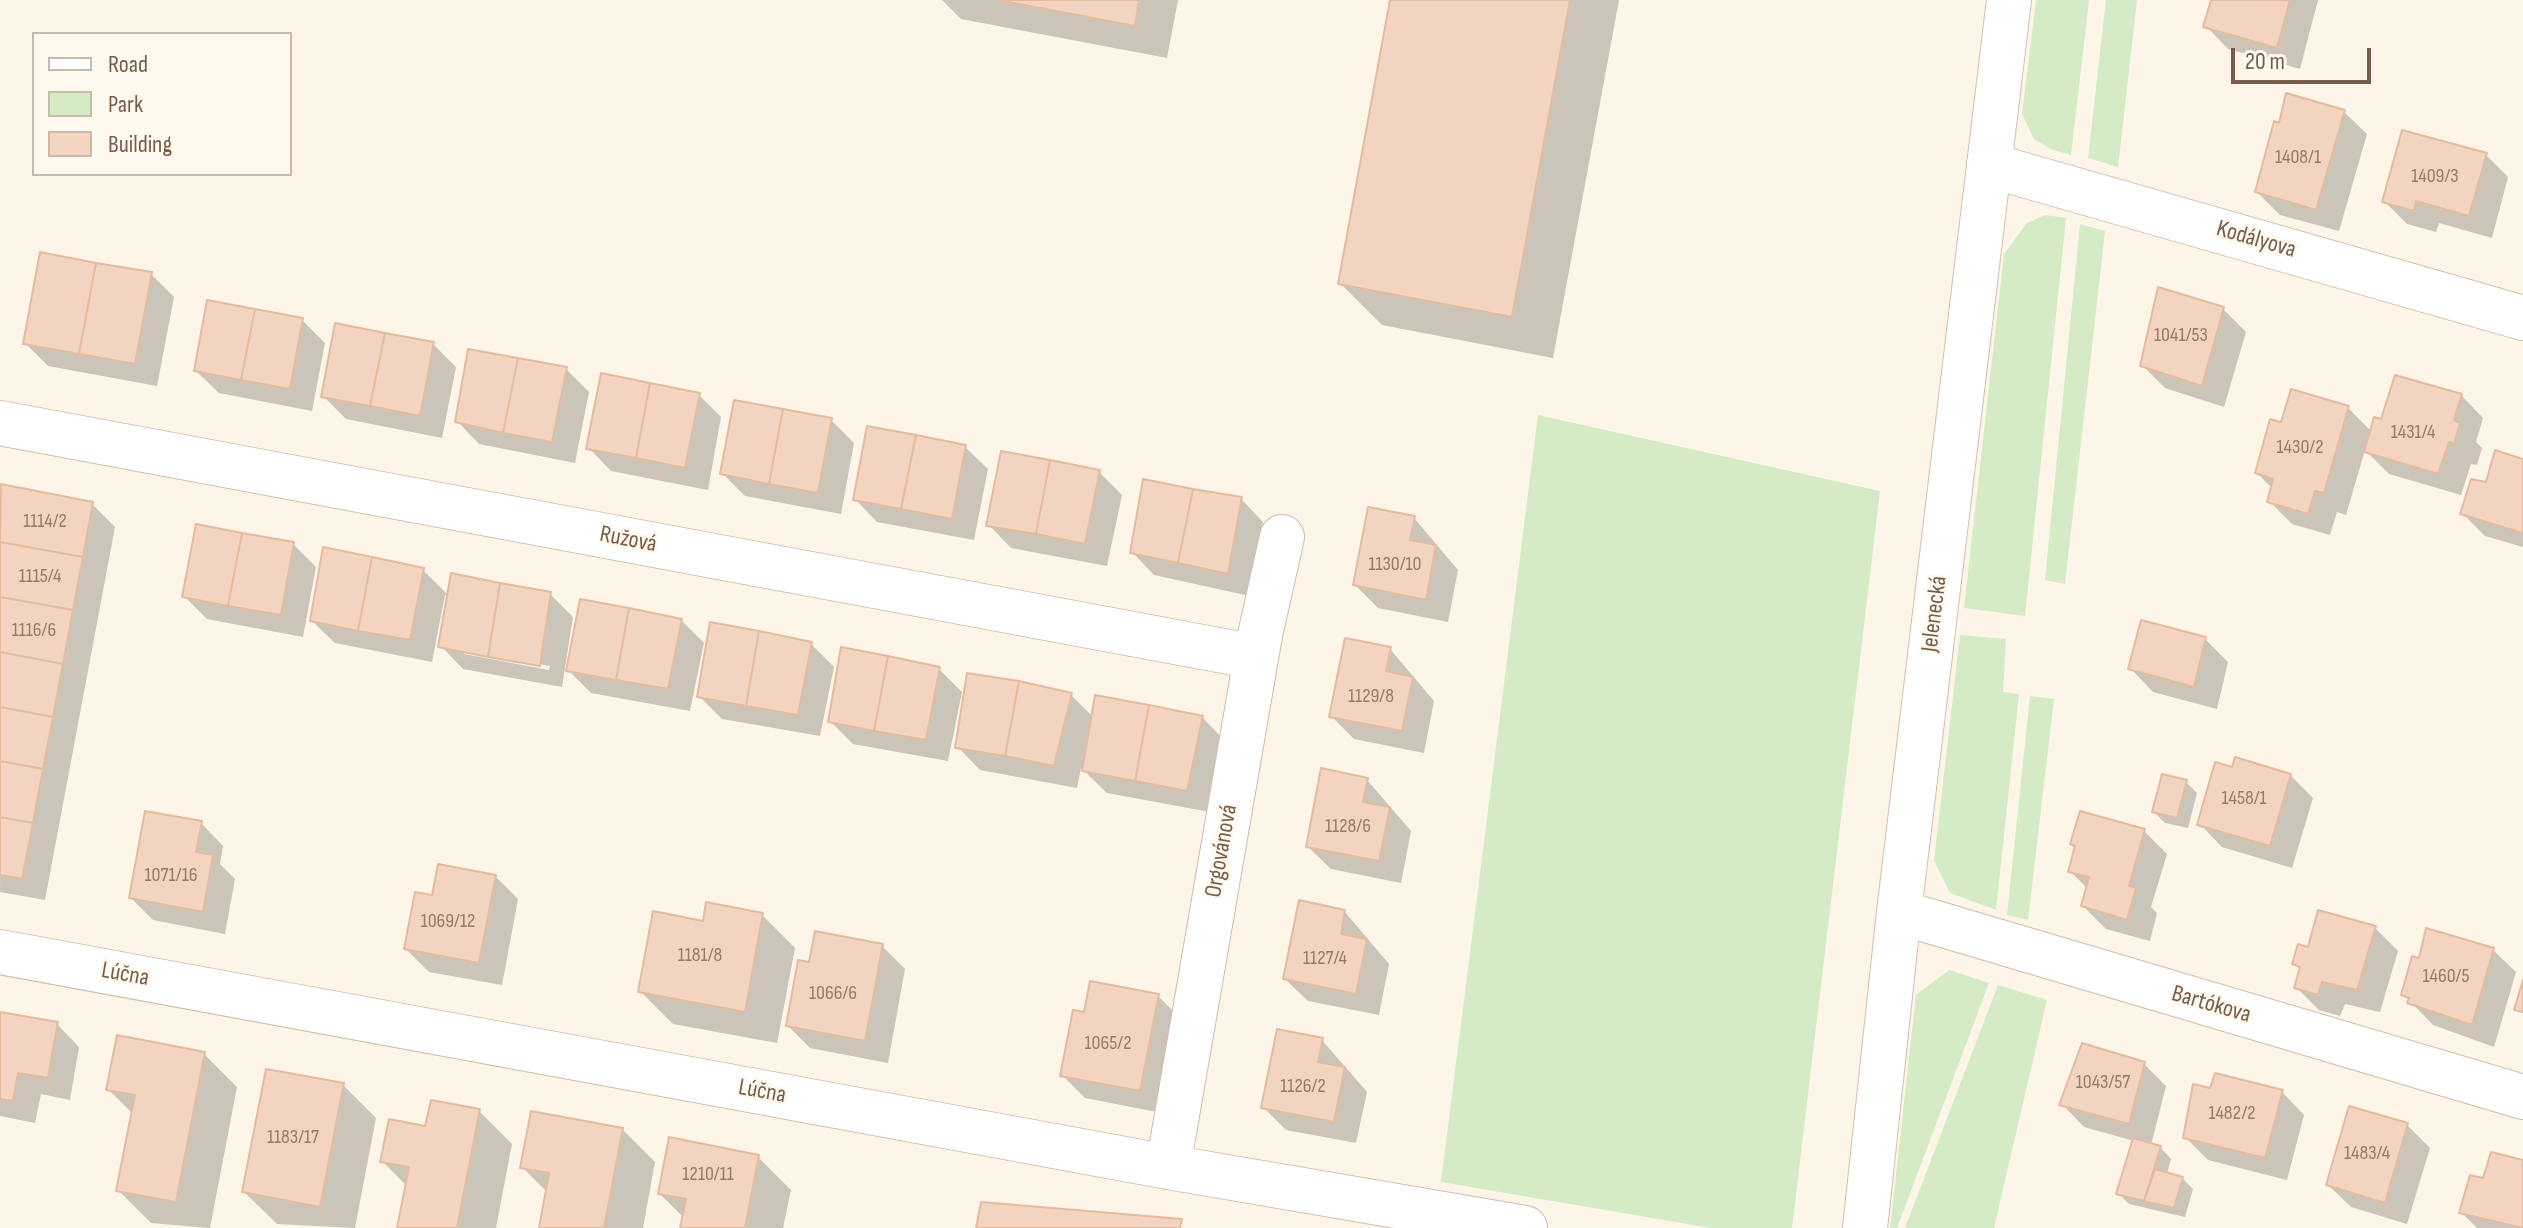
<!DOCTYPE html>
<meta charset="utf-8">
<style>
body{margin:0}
#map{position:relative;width:2523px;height:1228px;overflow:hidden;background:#fdf5e8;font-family:"Sofia Sans Condensed",sans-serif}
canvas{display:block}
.legend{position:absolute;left:32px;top:32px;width:260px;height:144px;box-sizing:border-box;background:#fff9ef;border:2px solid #c9baad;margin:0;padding:10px 14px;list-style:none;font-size:24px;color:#775c4b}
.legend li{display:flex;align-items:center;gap:16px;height:40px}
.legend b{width:40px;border:2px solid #c9baad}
.scale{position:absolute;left:2231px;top:48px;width:140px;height:36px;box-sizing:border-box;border:4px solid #775c4b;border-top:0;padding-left:10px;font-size:24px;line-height:28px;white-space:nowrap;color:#775c4b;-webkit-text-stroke:6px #fff9ef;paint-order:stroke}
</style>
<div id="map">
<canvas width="2523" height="1228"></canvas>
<ul class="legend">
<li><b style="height:10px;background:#fff"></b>Road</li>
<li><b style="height:22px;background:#d4ebc6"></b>Park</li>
<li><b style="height:22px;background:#f2d4c0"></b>Building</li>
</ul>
<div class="scale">20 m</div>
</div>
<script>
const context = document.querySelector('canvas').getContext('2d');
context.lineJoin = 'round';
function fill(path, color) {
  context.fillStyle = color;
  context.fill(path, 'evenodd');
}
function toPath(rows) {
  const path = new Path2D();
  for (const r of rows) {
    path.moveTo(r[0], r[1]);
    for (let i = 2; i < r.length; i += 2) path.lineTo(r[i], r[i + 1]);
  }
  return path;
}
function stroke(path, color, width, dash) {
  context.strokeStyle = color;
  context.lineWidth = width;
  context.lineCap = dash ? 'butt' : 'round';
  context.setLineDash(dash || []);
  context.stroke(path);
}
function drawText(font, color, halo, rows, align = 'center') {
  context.font = font + ' "Sofia Sans Condensed",sans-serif';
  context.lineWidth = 6;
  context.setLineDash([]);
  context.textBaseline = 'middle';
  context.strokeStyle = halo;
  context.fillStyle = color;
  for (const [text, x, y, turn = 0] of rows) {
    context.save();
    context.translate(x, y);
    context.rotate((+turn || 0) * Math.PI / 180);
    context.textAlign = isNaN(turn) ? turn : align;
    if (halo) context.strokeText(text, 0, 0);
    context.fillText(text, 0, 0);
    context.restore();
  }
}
const green = toPath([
 [2036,0,2089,0,2071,155,2051,149,2034,139,2022,114],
 [2106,0,2137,0,2118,167,2088,158],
 [2045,215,2066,218,2025,616,1964,608,2004,254,2027,223],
 [2080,224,2105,231,2065,584,2045,580],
 [1538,415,1880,491,1792,1228,1711,1228,1441,1182],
 [1960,635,2006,639,2003,692,2019,694,1996,910,1950,893,1934,861],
 [2030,696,2054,699,2028,920,2007,915],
 [1949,970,1989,983,1897,1228,1890,1228,1916,995],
 [1998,985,2047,1000,1994,1228,1905,1228]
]);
const shadow = toPath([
 [942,0,1178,0,1167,58,961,19],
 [1392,0,1619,0,1553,358,1382,325,1340,283],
 [2213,0,2318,0,2300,69,2228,49,2206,26],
 [2344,112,2367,134,2339,231,2280,215,2257,192],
 [2486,155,2508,177,2492,238,2439,223,2436,232,2407,224,2384,201],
 [151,274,174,297,157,386,48,366,25,343],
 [2223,309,2246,332,2224,407,2165,388,2142,365],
 [302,320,325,343,312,411,219,393,196,371],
 [433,344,456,367,442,438,346,419,323,396],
 [566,369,589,392,575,463,479,444,457,421],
 [699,395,721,417,708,490,611,471,589,448],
 [2461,395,2483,418,2476,442,2482,448,2477,465,2471,464,2461,495,2389,474,2365,450,2346,515,2337,512,2330,535,2292,524,2269,501,2272,488,2257,473,2283,425,2348,408,2372,432],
 [831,420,854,443,841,514,745,496,722,473],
 [965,447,988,469,974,540,877,522,855,499],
 [2523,461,2523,547,2485,536,2462,513,2487,484],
 [1099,472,1122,495,1107,566,1011,548,989,525],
 [3,486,92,504,115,527,45,900,0,892],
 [1241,499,1263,522,1250,596,1154,575,1132,552],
 [1414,518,1458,570,1448,622,1378,608,1355,585],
 [293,544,316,567,303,637,207,619,184,596],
 [423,570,449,596,550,594,573,617,562,687,463,669,441,646,449,596,445,595,432,662,335,643,312,621],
 [464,650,550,666,549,670,464,654],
 [681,620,704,643,690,711,591,693,568,670],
 [2205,639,2228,662,2217,709,2153,692,2131,669],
 [811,644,834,667,820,736,722,719,699,696],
 [1390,649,1434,701,1424,753,1354,739,1331,716],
 [939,669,962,692,948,761,853,744,830,721],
 [1071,695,1093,717,1202,717,1224,740,1210,812,1107,793,1081,768,1077,788,980,770,958,747],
 [2233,769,2290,775,2313,798,2292,868,2222,847,2200,824],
 [1367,780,1411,831,1401,883,1331,869,1308,847],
 [2186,782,2197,793,2188,828,2165,823,2154,812],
 [201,823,223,846,220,864,235,879,225,934,153,920,131,898],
 [2144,831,2167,854,2151,907,2157,913,2150,941,2106,929,2083,906,2088,889,2070,871,2077,848,2072,843],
 [495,876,518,899,502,985,429,972,406,949,434,898],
 [1344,911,1389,964,1379,1015,1308,1001,1285,979],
 [762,915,795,948,777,1043,673,1024,640,991,704,923],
 [2375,928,2398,951,2380,1012,2345,1004,2340,1016,2319,1010,2296,987,2301,970,2294,964,2309,949],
 [882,946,905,969,888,1063,810,1048,788,1026],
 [2493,950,2516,972,2494,1047,2433,1025,2403,994,2420,961],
 [1158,996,1181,1019,1162,1113,1085,1098,1062,1075,1086,1014],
 [0,1013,57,1024,79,1047,70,1100,41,1094,35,1123,0,1116],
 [1322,1040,1367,1092,1356,1143,1286,1130,1263,1107],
 [204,1054,237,1087,210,1228,151,1223,118,1190,133,1114,108,1089],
 [2144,1064,2166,1086,2151,1145,2160,1147,2171,1159,2167,1174,2182,1178,2193,1189,2185,1217,2129,1204,2118,1193,2134,1141,2084,1127,2062,1104],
 [343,1085,376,1118,355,1228,277,1224,244,1192],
 [2282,1092,2304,1115,2287,1180,2208,1160,2185,1137],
 [479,1111,512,1144,496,1228,399,1228,407,1186,382,1161,427,1128],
 [2407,1125,2430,1148,2407,1224,2351,1207,2328,1185],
 [622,1129,655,1162,643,1228,541,1228,547,1192,522,1167],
 [758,1157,791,1190,783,1228,682,1228,684,1218,660,1194],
 [2523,1162,2523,1228,2477,1228,2461,1212,2484,1181]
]);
const building = toPath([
 [998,0,1139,0,1135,26,998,0],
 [1390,0,1570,0,1512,317,1338,284,1390,0],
 [2211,0,2290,0,2277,48,2203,27,2211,0],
 [2286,93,2345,110,2316,210,2255,192,2274,121,2279,123,2286,93],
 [2402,130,2487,153,2469,216,2416,201,2414,211,2382,202,2402,130],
 [40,252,96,263,79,354,23,344,40,252],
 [96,263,152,272,135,364,79,354,96,263],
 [2158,287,2224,307,2202,386,2140,366,2158,287],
 [207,300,255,309,241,380,194,371,207,300],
 [255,309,303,318,290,389,241,380,255,309],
 [335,323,385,333,370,406,321,397,335,323],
 [385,333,434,342,420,416,370,406,385,333],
 [468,349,518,358,503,433,455,422,468,349],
 [518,358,567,367,552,442,503,433,518,358],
 [601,373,650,383,636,458,586,449,601,373],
 [2395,375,2462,394,2454,420,2460,423,2454,444,2449,442,2438,474,2364,452,2374,417,2381,419,2395,375],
 [650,383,700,393,685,468,636,458,650,383],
 [2291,389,2349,406,2324,493,2315,491,2308,514,2267,502,2273,479,2255,473,2270,419,2281,422,2291,389],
 [734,400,783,409,769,484,720,474,734,400],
 [783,409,832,418,818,493,769,484,783,409],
 [867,426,916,435,901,509,853,500,867,426],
 [916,435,966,445,952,519,901,509,916,435],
 [2495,450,2523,459,2523,533,2460,514,2471,479,2486,482,2495,450],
 [1001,451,1050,460,1036,534,986,526,1001,451],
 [1050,460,1100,470,1085,544,1036,534,1050,460],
 [1143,479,1193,489,1178,563,1130,553,1143,479],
 [1,484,93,502,83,557,0,542,1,484],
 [1193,489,1242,497,1228,574,1178,563,1193,489],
 [1368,507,1415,516,1410,540,1436,545,1426,600,1353,585,1368,507],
 [196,524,242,533,228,606,182,597,196,524],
 [242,533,294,542,281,615,228,606,242,533],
 [0,542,83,557,73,610,0,597,0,542],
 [323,547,372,557,358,631,310,621,323,547],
 [372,557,424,568,410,640,358,631,372,557],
 [451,573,500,583,488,657,438,647,451,573],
 [500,583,551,592,540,666,488,657,500,583],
 [0,597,73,610,63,664,0,652,0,597],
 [580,599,629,608,616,680,566,671,580,599],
 [629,608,682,619,668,689,616,680,629,608],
 [2141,620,2206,637,2194,687,2128,669,2141,620],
 [710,622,759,631,746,706,697,697,710,622],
 [759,631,812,642,798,715,746,706,759,631],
 [1345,638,1391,647,1386,671,1413,677,1402,731,1329,717,1345,638],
 [841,647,888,656,874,731,828,722,841,647],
 [0,652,63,664,53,717,0,707,0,652],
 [888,656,940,667,926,740,874,731,888,656],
 [967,673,1019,681,1005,756,955,748,967,673],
 [1019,681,1072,693,1054,766,1005,756,1019,681],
 [1095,695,1149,705,1135,781,1082,771,1095,695],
 [1149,705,1203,716,1187,791,1135,781,1149,705],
 [0,707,53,717,43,769,0,761,0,707],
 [2235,757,2291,774,2270,846,2197,825,2215,762,2232,767,2235,757],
 [0,761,43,769,33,823,0,817,0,761],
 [1321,768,1368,778,1363,802,1390,807,1379,861,1306,847,1321,768],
 [2162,774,2187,780,2177,818,2152,812,2162,774],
 [145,811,202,821,196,852,213,855,203,912,129,898,145,811],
 [2080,811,2145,829,2129,886,2136,888,2127,920,2081,906,2089,877,2068,872,2075,846,2070,844,2080,811],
 [0,817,33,823,22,879,0,875,0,817],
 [438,864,496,875,479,963,404,949,415,892,432,895,438,864],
 [1299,900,1345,910,1341,934,1367,939,1356,994,1283,979,1299,900],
 [706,902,763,913,745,1012,638,992,653,911,703,921,706,902],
 [2318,910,2376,926,2357,990,2322,982,2318,995,2294,988,2300,967,2292,964,2298,944,2308,947,2318,910],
 [2426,928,2494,948,2472,1025,2407,1003,2409,998,2401,995,2412,956,2419,958,2426,928],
 [815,931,883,944,865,1041,786,1026,798,960,809,962,815,931],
 [2523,980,2523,1012,2514,1010,2523,980],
 [1090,981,1159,994,1140,1091,1060,1076,1073,1010,1084,1012,1090,981],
 [0,1012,58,1022,48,1078,18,1073,13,1101,0,1099,0,1012],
 [1277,1029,1323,1038,1318,1062,1345,1067,1334,1122,1261,1108,1277,1029],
 [117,1035,205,1052,176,1202,116,1191,135,1095,106,1090,117,1035],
 [2082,1043,2145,1062,2129,1124,2059,1105,2082,1043],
 [266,1069,344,1083,320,1207,242,1192,266,1069],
 [2215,1073,2283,1090,2265,1158,2183,1138,2193,1084,2210,1088,2215,1073],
 [431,1100,480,1109,457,1228,397,1228,409,1167,380,1162,389,1119,425,1126,431,1100],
 [2349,1106,2408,1123,2385,1203,2326,1185,2349,1106],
 [531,1111,623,1128,604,1228,539,1228,549,1173,520,1168,531,1111],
 [669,1137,759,1155,745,1228,680,1228,686,1199,658,1194,669,1137],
 [2133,1138,2161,1146,2144,1201,2116,1194,2133,1138],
 [2491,1152,2523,1160,2523,1228,2459,1213,2470,1175,2483,1178,2491,1152],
 [2155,1169,2183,1177,2174,1208,2144,1201,2155,1169],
 [981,1202,1182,1219,1180,1228,976,1228,981,1202]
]);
const street = toPath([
 [1989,165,2523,318],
 [0,423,1256,657],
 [1899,912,2523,1097],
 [0,952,1168,1167,1525,1228],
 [1168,1167,1260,635,1282,537]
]);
const secondary = toPath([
 [1865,1228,1899,912,2009,0]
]);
const numberNames = [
 ["1408/1",2298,158],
 ["1409/3",2435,177],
 ["1041/53",2181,336],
 ["1431/4",2413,433],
 ["1430/2",2300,448],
 ["1114/2",45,522],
 ["1130/10",1395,565],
 ["1115/4",40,577],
 ["1116/6",34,631],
 ["1129/8",1371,697],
 ["1458/1",2244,799],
 ["1128/6",1348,827],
 ["1071/16",171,876],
 ["1069/12",448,922],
 ["1181/8",700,956],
 ["1127/4",1325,959],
 ["1460/5",2446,977],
 ["1066/6",833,994],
 ["1065/2",1108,1044],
 ["1043/57",2103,1083],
 ["1126/2",1303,1087],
 ["1482/2",2232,1114],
 ["1183/17",293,1138],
 ["1483/4",2367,1154],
 ["1210/11",708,1175]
];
const streetNames = [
 ["Kodályova",2256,240,16],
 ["Ružová",628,540,11],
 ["Jelenecká",1935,614,-83],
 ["Orgovánová",1222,851,-80],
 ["Lúčna",125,975,10],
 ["Bartókova",2211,1005,16],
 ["Lúčna",762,1092,10]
];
fill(green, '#d4ebc6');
fill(shadow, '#0003');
fill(building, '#f2d4c0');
stroke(building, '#e5bba0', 2);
stroke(street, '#cfbdad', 46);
stroke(secondary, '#d4bfad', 46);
stroke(street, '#fff', 44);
stroke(secondary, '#fff', 44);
drawText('20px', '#967a68', null, numberNames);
drawText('24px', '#775c4b', '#fff9ef', streetNames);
</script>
